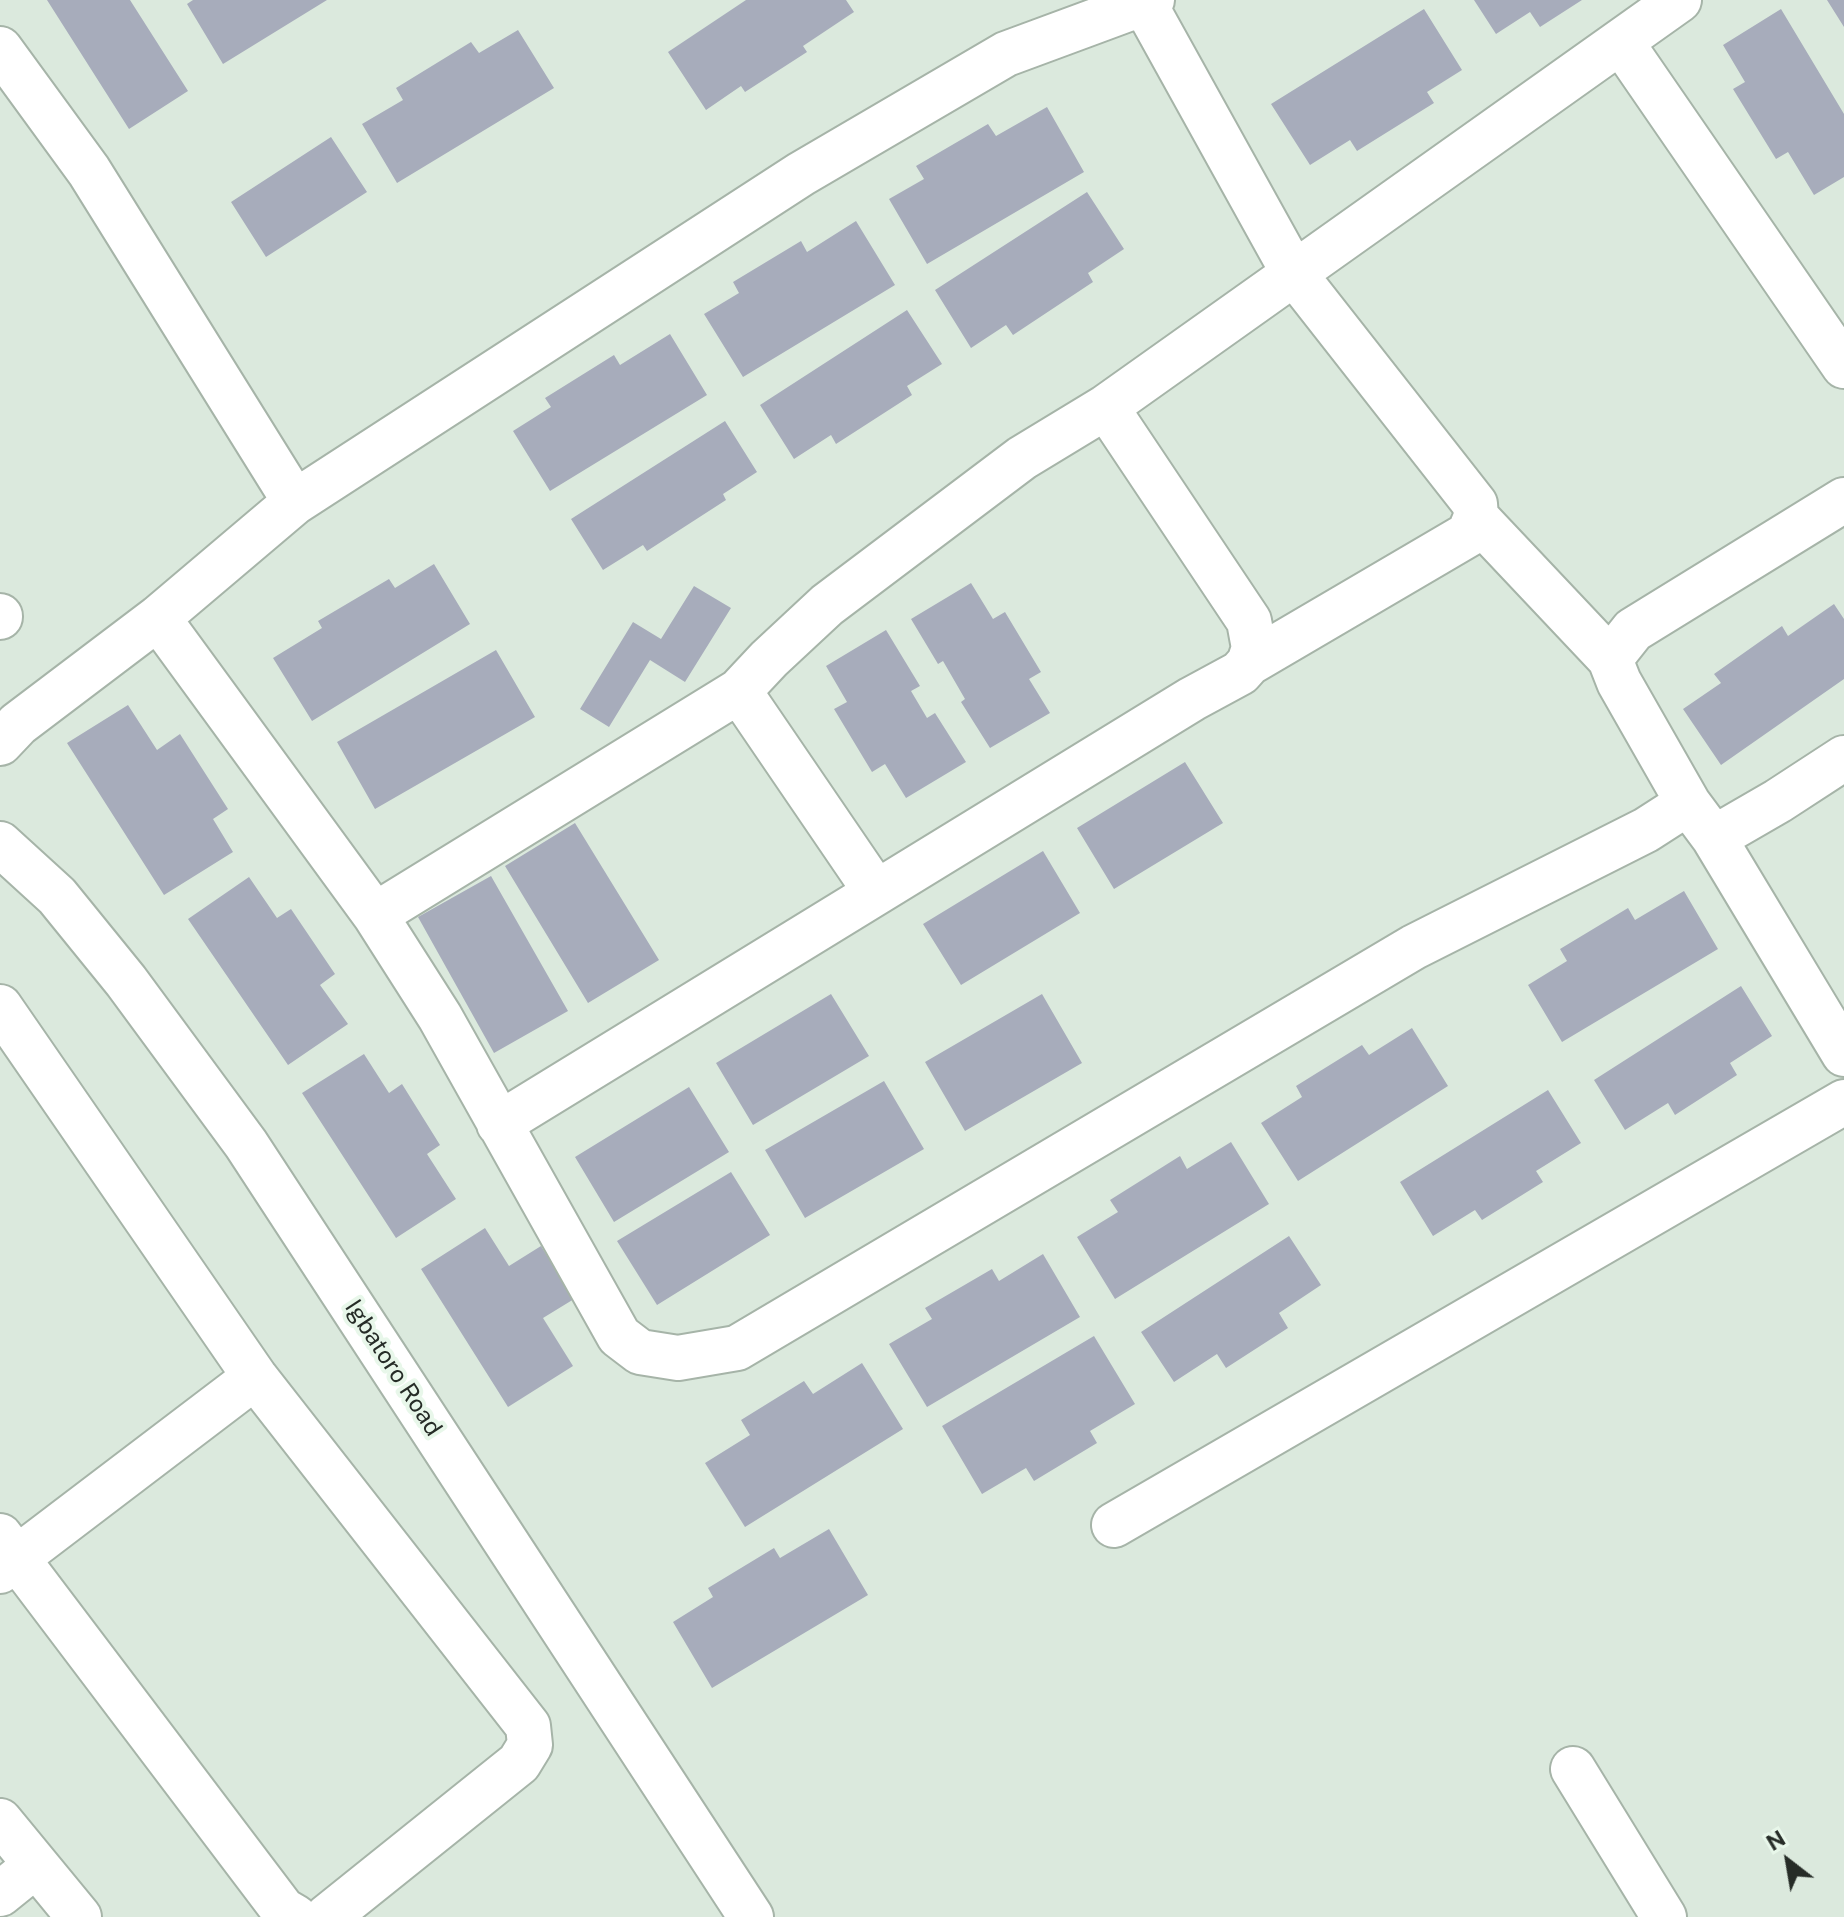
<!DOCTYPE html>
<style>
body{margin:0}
#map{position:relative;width:1844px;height:1917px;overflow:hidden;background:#dbe9dd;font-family:"Public Sans",sans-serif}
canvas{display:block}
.north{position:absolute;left:1748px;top:1821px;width:80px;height:80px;-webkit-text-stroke:6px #e8f7ea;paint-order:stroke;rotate:329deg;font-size:22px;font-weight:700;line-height:32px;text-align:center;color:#262c27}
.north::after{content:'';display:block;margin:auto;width:28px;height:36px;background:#262c27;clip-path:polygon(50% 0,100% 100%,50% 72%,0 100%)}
</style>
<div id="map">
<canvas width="1844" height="1917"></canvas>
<div class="north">N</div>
</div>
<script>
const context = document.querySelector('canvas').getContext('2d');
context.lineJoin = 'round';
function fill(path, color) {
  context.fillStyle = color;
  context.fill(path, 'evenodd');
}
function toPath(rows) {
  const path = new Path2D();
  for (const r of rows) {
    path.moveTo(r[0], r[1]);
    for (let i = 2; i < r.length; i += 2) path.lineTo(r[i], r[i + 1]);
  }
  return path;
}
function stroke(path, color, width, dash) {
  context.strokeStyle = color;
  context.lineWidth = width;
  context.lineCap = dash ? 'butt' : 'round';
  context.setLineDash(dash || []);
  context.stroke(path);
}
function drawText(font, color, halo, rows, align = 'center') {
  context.font = font + ' "Public Sans",sans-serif';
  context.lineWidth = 8;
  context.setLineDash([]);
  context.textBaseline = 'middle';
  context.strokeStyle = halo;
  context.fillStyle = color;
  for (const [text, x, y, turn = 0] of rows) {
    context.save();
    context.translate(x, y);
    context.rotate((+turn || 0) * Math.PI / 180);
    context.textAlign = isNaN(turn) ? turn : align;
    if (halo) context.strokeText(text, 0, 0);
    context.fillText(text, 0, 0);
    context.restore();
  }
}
const building = toPath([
 [47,0,130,0,188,91,129,129],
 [193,0,327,0,223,64,187,4],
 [746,0,846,0,854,12,803,46,807,52,745,92,741,86,706,110,668,52],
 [1474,0,1582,0,1540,27,1530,12,1496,34],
 [1827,0,1844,0,1844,27],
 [1424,9,1462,70,1427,92,1434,103,1357,151,1350,140,1310,165,1271,104],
 [1781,9,1844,114,1844,177,1814,195,1788,152,1776,159,1733,89,1745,82,1723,45],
 [518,30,554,88,397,183,362,124,403,100,396,88,471,42,479,53],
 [1047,107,1084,172,927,264,889,199,924,179,916,166,988,124,996,136],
 [331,137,367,192,266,257,231,202],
 [1087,192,1124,249,1088,273,1093,282,1013,335,1006,325,971,348,935,290],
 [856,221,895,285,743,377,704,314,739,293,733,282,801,241,807,252],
 [907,310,942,364,907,386,912,395,836,444,831,435,794,459,760,405],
 [670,334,707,395,550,491,513,431,551,407,545,398,614,355,620,365],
 [725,421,757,472,723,494,726,500,647,551,643,545,603,570,571,519],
 [434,564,470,624,312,721,273,658,322,628,318,621,389,579,395,588],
 [971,583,993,619,1005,612,1041,672,1029,679,1050,713,990,748,961,702,965,699,943,661,938,664,911,619],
 [694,586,731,608,685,682,650,660,609,727,580,709,633,622,661,639],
 [1834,604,1844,619,1844,679,1721,765,1683,709,1721,683,1714,674,1782,626,1788,636],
 [886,630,920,686,911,691,927,718,935,713,966,762,906,798,885,764,872,772,834,709,847,702,826,666],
 [496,650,535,717,375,809,337,742],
 [128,705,157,750,180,734,228,809,213,819,233,852,164,895,67,743],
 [1185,762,1223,823,1114,889,1077,828],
 [575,823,659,960,588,1003,505,866],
 [1043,851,1080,913,961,985,923,924],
 [491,876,568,1011,494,1053,418,917],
 [249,877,277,918,291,909,335,974,320,985,348,1024,288,1065,188,919],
 [1684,891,1718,949,1562,1042,1528,985,1567,961,1560,949,1628,908,1635,920],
 [1741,986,1772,1036,1730,1063,1737,1075,1675,1115,1668,1103,1625,1130,1594,1080],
 [831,994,869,1056,753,1125,716,1063],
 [1042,994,1082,1063,965,1131,925,1062],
 [1412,1028,1448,1086,1298,1181,1261,1123,1302,1097,1296,1086,1362,1045,1369,1055],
 [364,1054,389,1093,402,1084,440,1145,427,1154,456,1199,396,1238,302,1093],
 [884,1081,924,1149,805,1218,765,1150],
 [689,1087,729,1152,614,1222,575,1157],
 [1548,1090,1581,1143,1536,1171,1543,1182,1482,1220,1475,1210,1433,1236,1400,1182],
 [1231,1142,1269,1204,1115,1299,1077,1237,1118,1212,1110,1200,1180,1156,1187,1169],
 [731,1172,770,1235,657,1305,617,1241],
 [485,1228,509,1266,541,1246,574,1299,543,1318,573,1366,508,1407,421,1269],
 [1289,1236,1321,1285,1279,1313,1288,1328,1226,1368,1217,1354,1174,1382,1141,1332],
 [1043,1254,1080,1317,927,1407,889,1344,932,1319,925,1308,992,1269,999,1281],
 [1094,1336,1135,1404,1090,1431,1097,1443,1034,1481,1026,1468,982,1494,942,1426],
 [862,1363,903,1429,745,1527,705,1463,750,1435,741,1420,804,1381,813,1394],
 [829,1529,868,1595,712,1688,673,1622,713,1597,708,1588,774,1548,780,1558]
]);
const minor = toPath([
 [1144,3,1293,272,1475,504,1476,517,1610,659],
 [1621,42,1844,366],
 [0,49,89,171,295,502],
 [1844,500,1633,630,1610,659,1619,682,1688,803,1714,838,1844,1054],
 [0,616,0,617],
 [158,618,375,915,440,1017,619,1336,640,1352,678,1358,737,1348,1414,947,1646,830,1688,803],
 [1249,663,1469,534,1476,517],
 [739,691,876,892],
 [0,743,18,724,158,618,295,502,801,174,1006,54,1152,0],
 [1714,838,1778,801,1844,758],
 [0,844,57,896,126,981,246,1144,751,1917],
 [375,915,739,691,769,659,827,605,1022,458,1106,407,1679,0],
 [0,1007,255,1377,528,1726,530,1745,519,1763,327,1917],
 [499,1124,1192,699,1240,673,1249,663,1254,648,1249,621,1106,407],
 [1114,1525,1844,1102],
 [0,1536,283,1910,295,1917],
 [0,1571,255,1377],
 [1573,1769,1664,1917],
 [0,1821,79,1917],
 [0,1894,36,1865]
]);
const streetNames = [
 ["Igbatoro Road",393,1368,57]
];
fill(building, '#a7acbb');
stroke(minor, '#a6b4a8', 48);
stroke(minor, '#fff', 44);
drawText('24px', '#262c27', '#e8f7ea', streetNames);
</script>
